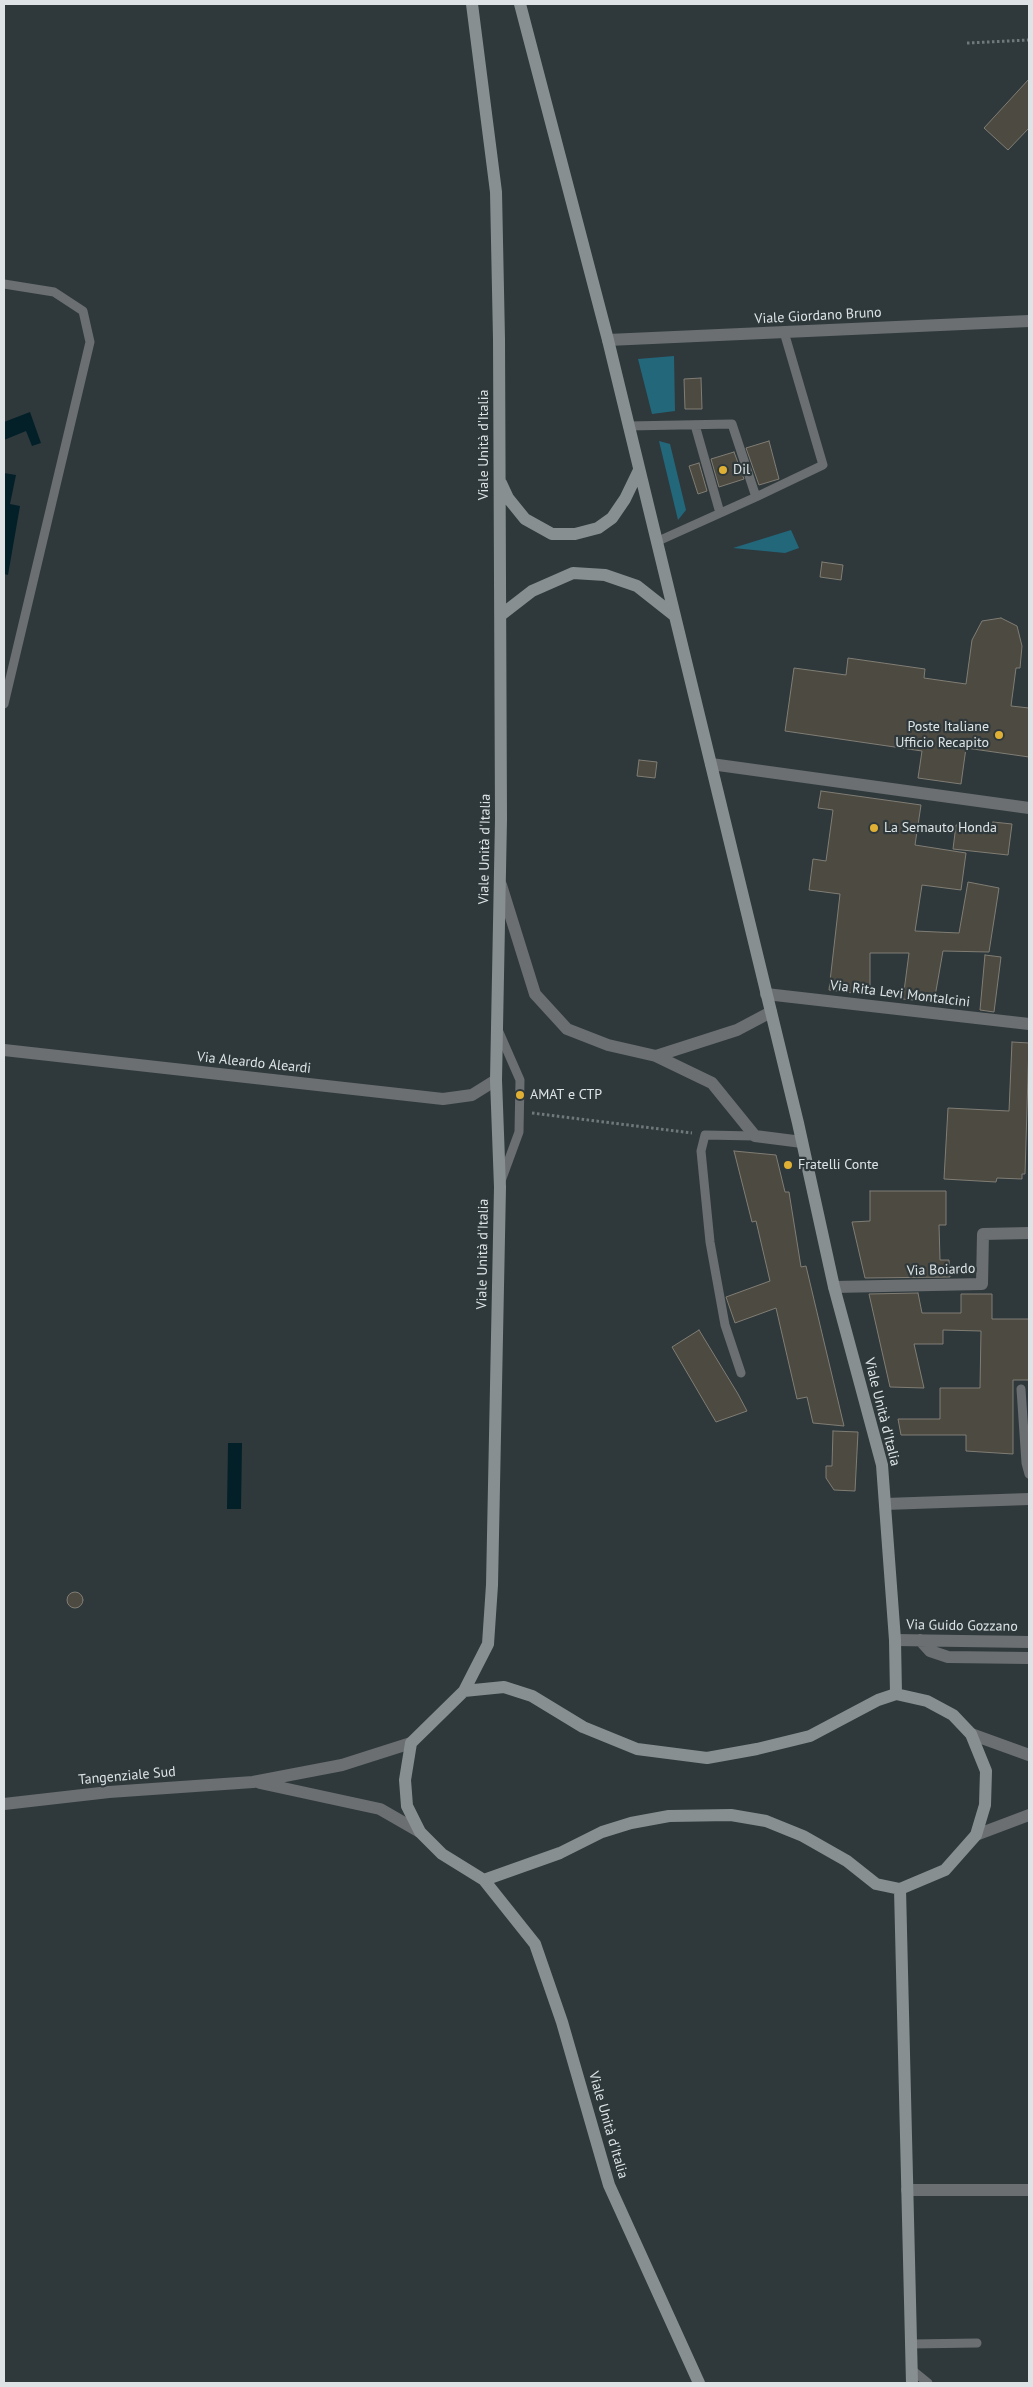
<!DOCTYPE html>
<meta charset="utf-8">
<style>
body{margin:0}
#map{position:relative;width:1033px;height:2387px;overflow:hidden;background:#2f393c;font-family:"PT Sans",sans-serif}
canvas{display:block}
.frame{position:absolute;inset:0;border:5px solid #dee4e6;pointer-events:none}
</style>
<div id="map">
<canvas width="1033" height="2387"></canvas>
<div class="frame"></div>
</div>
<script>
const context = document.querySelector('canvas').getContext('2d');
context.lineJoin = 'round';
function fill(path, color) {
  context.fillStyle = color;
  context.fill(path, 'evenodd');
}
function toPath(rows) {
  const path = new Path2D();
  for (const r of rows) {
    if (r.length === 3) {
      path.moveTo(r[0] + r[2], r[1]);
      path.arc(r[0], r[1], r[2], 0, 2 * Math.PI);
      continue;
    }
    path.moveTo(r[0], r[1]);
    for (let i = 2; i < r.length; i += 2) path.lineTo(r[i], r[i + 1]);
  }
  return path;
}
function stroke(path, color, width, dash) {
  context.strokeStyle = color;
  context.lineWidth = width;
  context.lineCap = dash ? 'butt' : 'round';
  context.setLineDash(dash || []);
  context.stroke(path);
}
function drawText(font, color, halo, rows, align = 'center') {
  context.font = font + ' "PT Sans",sans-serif';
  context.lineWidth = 4.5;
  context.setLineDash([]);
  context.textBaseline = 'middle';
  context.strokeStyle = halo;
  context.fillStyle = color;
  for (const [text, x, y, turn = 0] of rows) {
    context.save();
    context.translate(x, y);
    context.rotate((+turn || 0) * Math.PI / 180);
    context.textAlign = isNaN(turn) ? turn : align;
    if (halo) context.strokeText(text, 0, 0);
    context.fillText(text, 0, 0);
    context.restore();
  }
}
const green = toPath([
 [674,356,675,411,652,414,638,359],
 [659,441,670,444,686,510,678,520],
 [791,530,799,548,785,553,733,548]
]);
const water = toPath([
 [30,412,41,443,32,446,26,431,4,440,4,422],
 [4,473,16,475,10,504,20,506,8,575,4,574],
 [228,1443,242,1443,241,1509,227,1509]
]);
const building = toPath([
 [1029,79,1029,128,1008,150,984,128,1029,79],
 [701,378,702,409,685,409,684,379,701,378],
 [769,441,779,479,759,485,746,448,769,441],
 [734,452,744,479,719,487,711,459,734,452],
 [699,463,707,491,698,494,689,466,699,463],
 [822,562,843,565,841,580,820,577,822,562],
 [1001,618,1017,626,1022,646,1020,668,1016,668,1011,706,1029,708,1029,757,966,748,961,784,918,778,922,751,785,731,794,668,846,675,848,658,925,669,924,678,966,684,972,640,982,621,1001,618],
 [639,760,657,762,655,778,637,776,639,760],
 [821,791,921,805,915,845,966,853,961,890,922,885,915,931,959,933,968,882,999,888,989,952,943,951,934,1002,903,999,909,953,870,953,870,995,829,990,840,894,809,890,813,859,826,861,833,810,818,808,821,791],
 [993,822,1012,824,1008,855,953,849,956,825,992,829,993,822],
 [985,955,1001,957,994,1012,980,1010,985,955],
 [1012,1042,1029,1043,1025,1174,1022,1174,1022,1179,997,1178,996,1182,944,1179,948,1108,1009,1111,1012,1042],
 [734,1151,776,1155,785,1192,789,1192,801,1267,806,1266,844,1426,813,1423,807,1397,797,1399,776,1308,735,1323,726,1297,770,1281,756,1221,752,1222,734,1151],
 [870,1191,946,1191,946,1225,939,1225,940,1260,949,1260,950,1277,865,1278,852,1222,870,1221,870,1191],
 [918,1293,922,1313,961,1313,961,1294,992,1294,992,1319,1029,1319,1029,1380,1013,1380,1013,1454,966,1451,966,1435,901,1435,898,1419,940,1419,940,1388,980,1388,981,1331,943,1330,943,1344,914,1344,924,1388,890,1387,869,1294,918,1293],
 [699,1330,738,1394,747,1411,716,1422,672,1347,699,1330],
 [833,1431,858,1432,855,1491,834,1490,826,1478,826,1466,832,1466,833,1431],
 [75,1600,8]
]);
const path = toPath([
 [967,43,1029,40],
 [532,1113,692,1133]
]);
const service = toPath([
 [4,284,54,292,83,311,90,342,4,704],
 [695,425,720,513],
 [628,426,732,424,756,497,656,542],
 [756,497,823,465,784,332],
 [499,1032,520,1080,519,1132,501,1181],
 [741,1373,725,1325,710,1242,701,1151,705,1135,755,1136],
 [1021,1389,1026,1463,1029,1474],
 [911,2344,977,2343],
 [912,2370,928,2383]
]);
const minor = toPath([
 [608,340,1029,321],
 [711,764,1029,808],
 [501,885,535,994,567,1029,608,1045,656,1056,712,1083,755,1136,802,1142],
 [766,994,1029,1024],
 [4,1050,443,1099,472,1095,496,1080],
 [656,1056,737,1030,771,1012],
 [834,1287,982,1284,983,1234,1029,1233],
 [885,1504,1029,1499],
 [895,1640,1029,1642],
 [920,1640,930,1651,948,1657,1029,1658],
 [907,2190,1029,2190]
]);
const tertiary = toPath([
 [971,1734,1029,1755],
 [260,1783,380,1809,420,1832],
 [4,1804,109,1792,253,1782,342,1765,411,1743],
 [976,1835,1029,1815]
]);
const secondary = toPath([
 [472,4,496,192,499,339,501,819,496,1080,500,1187,492,1585,488,1644,464,1691,411,1743,405,1780,407,1806,420,1832,442,1854,484,1880,535,1944,562,2022,609,2185,699,2383],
 [520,4,608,340,798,1123,834,1287,882,1465,895,1640,896,1694,927,1701,953,1715,971,1734,986,1771,985,1805,976,1835,945,1870,900,1889,912,2383],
 [501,483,508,498,525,519,552,534,575,534,598,528,612,518,625,499,639,470],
 [501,615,532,591,573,573,605,575,637,586,675,616],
 [464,1691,504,1687,532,1696,583,1727,637,1749,707,1758,757,1749,810,1736,878,1700,896,1694],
 [484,1880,560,1853,602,1832,631,1823,669,1816,731,1815,766,1821,803,1836,847,1861,876,1884,900,1889]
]);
const markers = [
 [723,470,5,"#dfb034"],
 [999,735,5,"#dfb034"],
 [874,828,5,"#dfb034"],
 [520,1095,5,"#dfb034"],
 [788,1165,5,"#dfb034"]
];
const streetNames = [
 ["Viale Giordano Bruno",818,316,-3],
 ["Viale Unità d'Italia",484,445,-90],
 ["Viale Unità d'Italia",485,849,-89],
 ["Via Rita Levi Montalcini",900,994,7],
 ["Via Aleardo Aleardi",254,1063,6],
 ["Viale Unità d'Italia",483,1254,-89],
 ["Via Boiardo",941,1270,-2],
 ["Viale Unità d'Italia",882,1412,76],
 ["Via Guido Gozzano",962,1626,1],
 ["Tangenziale Sud",127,1776,-5],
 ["Viale Unità d'Italia",608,2125,74]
];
const poiNames = [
 ["Dil",733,470],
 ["Poste Italiane",989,727,"right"],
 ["Ufficio Recapito",989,743,"right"],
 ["La Semauto Honda",884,828],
 ["AMAT e CTP",530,1095],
 ["Fratelli Conte",798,1165]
];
fill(green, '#23677b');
fill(water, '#032028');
fill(building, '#4d4a42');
stroke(building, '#807d74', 1);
stroke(path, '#70787b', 3, [2.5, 2.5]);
stroke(service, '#6b6f71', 9);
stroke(minor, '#6b6f71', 12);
stroke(tertiary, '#6b6f71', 12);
stroke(secondary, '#878f91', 12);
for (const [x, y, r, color] of markers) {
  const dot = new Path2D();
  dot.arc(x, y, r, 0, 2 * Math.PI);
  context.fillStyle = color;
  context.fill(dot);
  stroke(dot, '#2f393c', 2);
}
drawText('14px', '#dee4e6', '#2f393c', streetNames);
drawText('14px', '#dee4e6', '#2f393c', poiNames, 'left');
</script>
